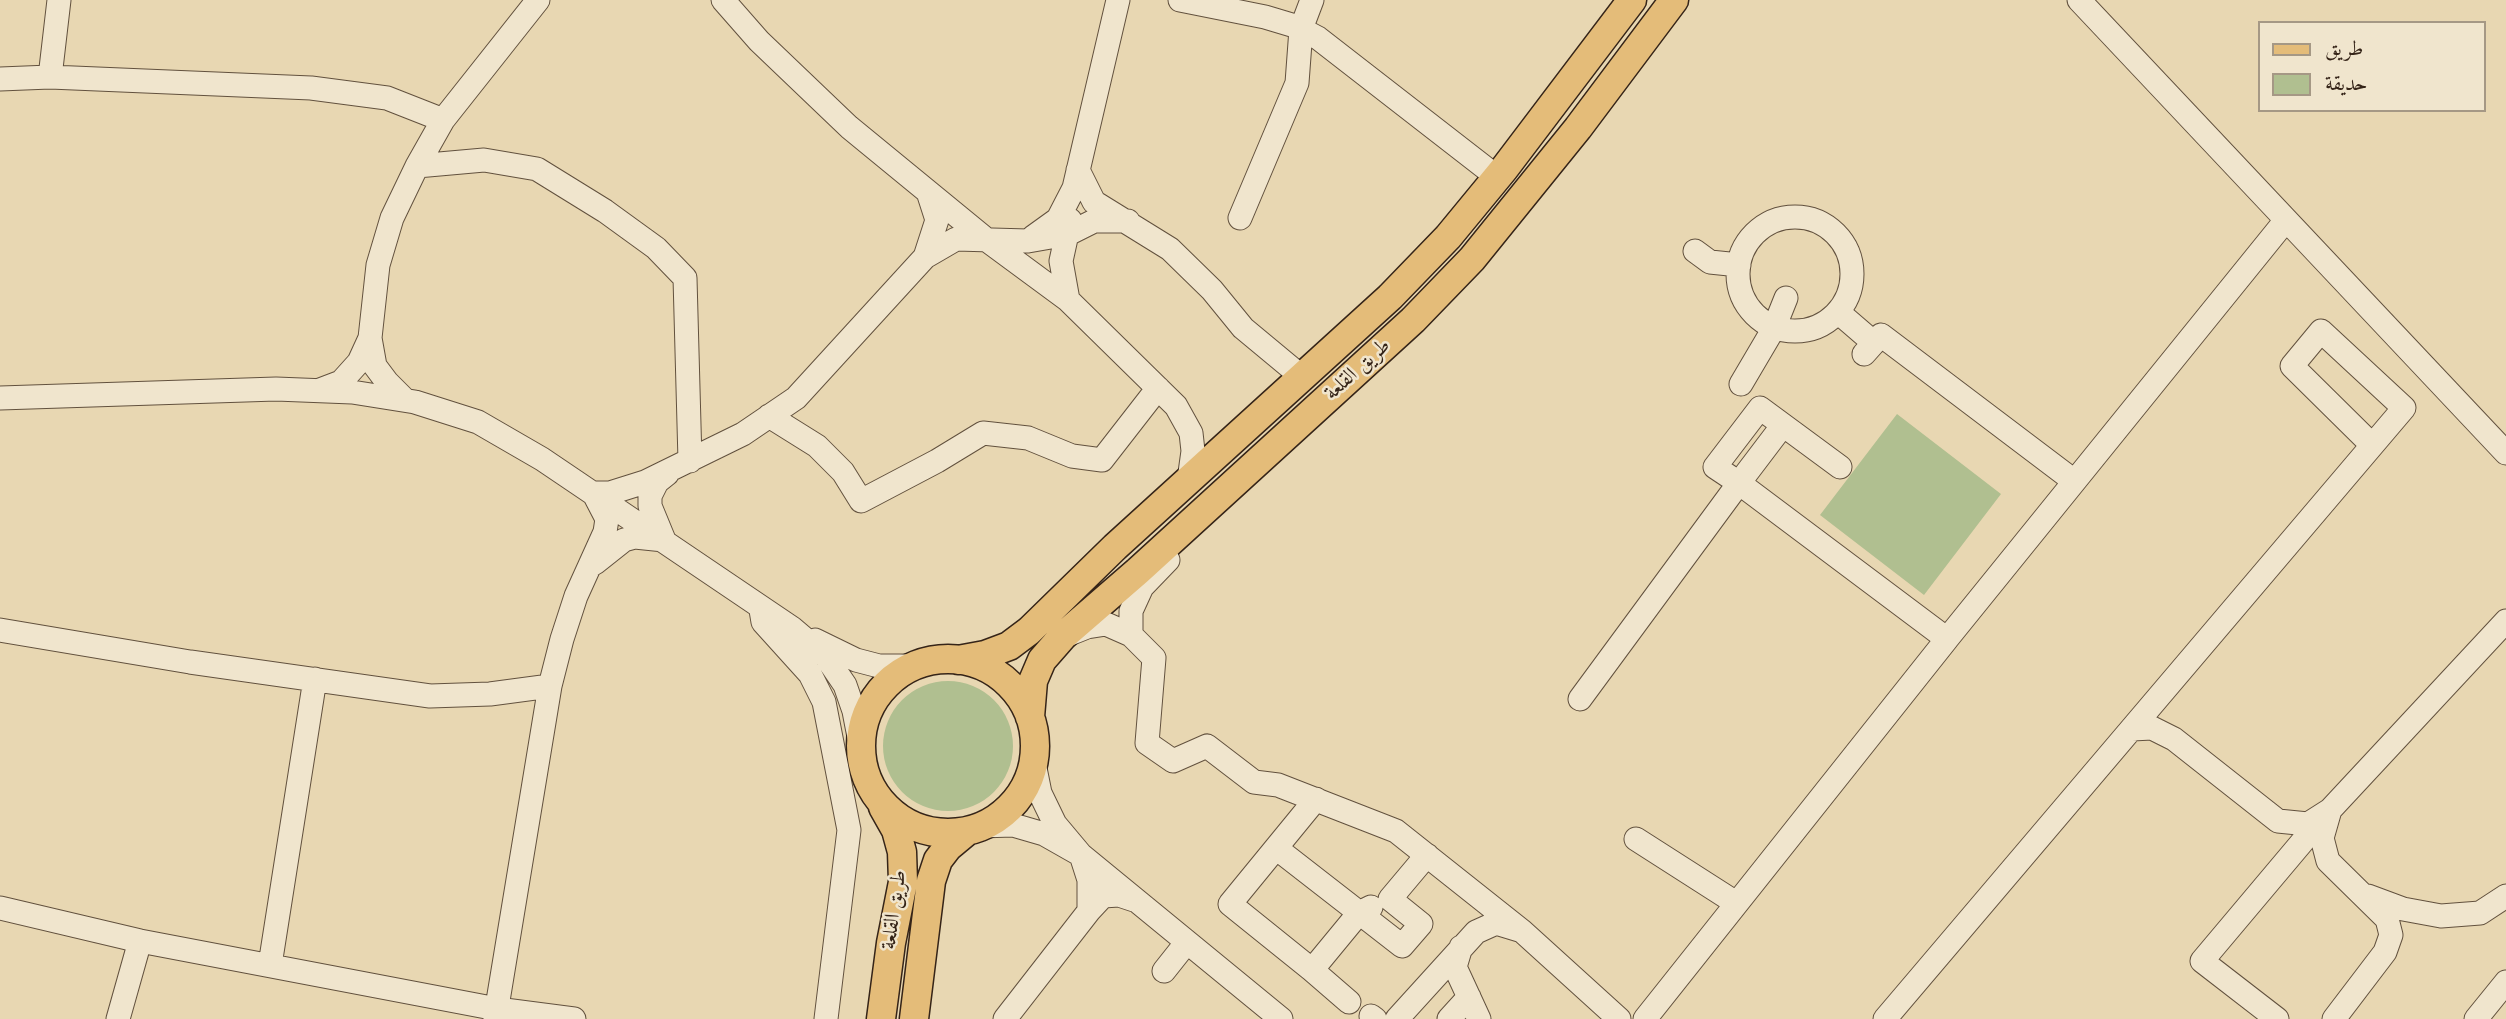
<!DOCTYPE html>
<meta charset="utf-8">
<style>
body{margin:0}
#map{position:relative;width:2506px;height:1019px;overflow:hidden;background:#e8d7b2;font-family:Cardo,Amiri,serif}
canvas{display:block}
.legend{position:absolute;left:2258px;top:21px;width:228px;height:91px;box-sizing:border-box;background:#f0e5cd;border:2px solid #a59885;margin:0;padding:9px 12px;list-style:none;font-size:21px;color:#352418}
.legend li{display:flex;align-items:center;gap:14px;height:35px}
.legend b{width:35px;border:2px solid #a59885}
</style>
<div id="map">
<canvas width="2506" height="1019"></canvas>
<ul class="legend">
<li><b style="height:9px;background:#e4bc79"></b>طريق</li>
<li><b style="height:19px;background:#b0bf90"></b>حديقة</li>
</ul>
</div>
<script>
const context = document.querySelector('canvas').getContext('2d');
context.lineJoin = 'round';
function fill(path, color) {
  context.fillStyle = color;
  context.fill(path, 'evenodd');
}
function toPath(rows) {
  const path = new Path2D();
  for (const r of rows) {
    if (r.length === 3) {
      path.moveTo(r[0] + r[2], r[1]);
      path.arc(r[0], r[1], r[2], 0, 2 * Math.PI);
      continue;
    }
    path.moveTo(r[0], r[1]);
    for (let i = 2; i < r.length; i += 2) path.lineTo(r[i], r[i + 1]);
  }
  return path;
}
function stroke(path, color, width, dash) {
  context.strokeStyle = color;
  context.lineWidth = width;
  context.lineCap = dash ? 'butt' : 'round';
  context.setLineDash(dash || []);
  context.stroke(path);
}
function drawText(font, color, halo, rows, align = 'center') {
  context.font = font + ' Cardo,Amiri,serif';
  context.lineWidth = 5;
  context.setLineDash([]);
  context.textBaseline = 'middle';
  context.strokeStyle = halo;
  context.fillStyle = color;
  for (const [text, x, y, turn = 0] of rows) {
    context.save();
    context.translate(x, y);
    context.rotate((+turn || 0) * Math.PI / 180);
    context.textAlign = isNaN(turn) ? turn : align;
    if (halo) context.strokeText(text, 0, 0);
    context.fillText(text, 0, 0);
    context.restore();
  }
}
const green = toPath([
 [1897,414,2001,494,1924,595,1820,515],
 [948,746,65]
]);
const minor = toPath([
 [723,0,759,41,849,127,988,241,1068,300,1176,406,1191,433,1193,451,1189,480],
 [1180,0,1265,17,1295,26,1318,38,1497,177],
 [2079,0,2506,453],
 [50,77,59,0],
 [0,79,50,77,311,88,387,98,443,120],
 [417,166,484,160,537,169,605,211,656,248,685,278,690,461],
 [1078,170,1094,202,1170,249,1212,290,1243,328,1302,377],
 [1795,274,57],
 [1240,218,1297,83,1301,29,1312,0],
 [1033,237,1058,219,1074,188,1118,0],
 [1695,251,1710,262,1739,265],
 [925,257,937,220,928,192],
 [1068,300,1061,261,1070,220],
 [1838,312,1874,343],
 [370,338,378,265,392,218,417,166,443,120,538,0],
 [1864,354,1881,335,2074,481],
 [1741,384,1774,328,1786,298],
 [320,390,341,382,359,362,370,338,375,366,387,382,405,400],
 [0,398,276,389,352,392,415,402,478,422,542,459,792,628,826,657,845,685,854,711,860,742],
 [769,416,817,446,843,472,861,501,937,461,983,433,1028,438,1072,456,1102,460,1158,388],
 [1783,425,1739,483,1947,639,2286,220],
 [593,493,610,493,645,482,743,434,796,398,925,257,956,239,1028,241,1068,234,1094,221,1128,221],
 [595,563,624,540,635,537,664,540,650,506,650,496,657,482,667,474],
 [761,610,763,622,810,674,824,702,849,830,826,1019],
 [0,630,190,662,430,696,490,694,550,686],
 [1067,635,1087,627,1106,624,1131,635,1154,658,1147,743,1173,761,1207,746,1254,782,1278,785,1396,831,1522,931,1619,1019],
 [1131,635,1131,611,1142,587,1168,560],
 [815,640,856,660,879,666,912,666],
 [1580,699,1739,483,1715,467,1760,408,1840,467],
 [2132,729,2152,728,2174,739,2278,821,2308,824,2330,810],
 [1033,758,1040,793,1055,824,1081,855,1089,880,1089,911],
 [980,826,1013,825,1044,834,1081,855,1281,1019],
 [1636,839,1736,903],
 [1276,848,1402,946,1421,924,1390,899,1427,855],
 [2368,896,2403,909,2441,916,2480,913,2506,896],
 [0,908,140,941,497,1009,574,1019],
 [1461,947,1455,967,1479,1019],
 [270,965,315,679],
 [1312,970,1230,904,1316,799],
 [1164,971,1187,942],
 [1349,1002,1312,970,1359,913,1371,907],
 [1371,1016,1375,1019],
 [118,1019,140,941],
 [495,1019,550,686,562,639,576,596,605,532,607,519,594,494],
 [1005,1019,1089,911,1103,896,1119,895,1134,900],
 [1397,1019,1476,932,1496,923,1519,930],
 [1449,1019,1469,997],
 [1645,1019,1947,639],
 [1885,1019,2404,408,2321,331,2292,366,2371,444],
 [2277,1019,2202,961,2303,841],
 [2334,1019,2385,952,2391,935,2387,919,2328,861,2322,838,2330,810,2506,621],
 [2476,1019,2506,982]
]);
const major = toPath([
 [948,746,87],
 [958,660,985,655,1009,646,1029,631,1115,547,1390,297,1448,237,1504,169,1632,0],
 [1030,717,1033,681,1042,660,1063,636,1138,571,1413,320,1472,259,1578,128,1674,0],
 [881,1019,891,943,903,882,902,852,896,830,883,807],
 [914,1019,931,881,938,860,948,847,966,832]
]);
const streetNames = [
 ["طريق القلعة",1358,370,-42],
 ["طريق القلعة",895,910,-82]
];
fill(green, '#b0bf90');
stroke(minor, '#62513e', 25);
stroke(major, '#352418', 31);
stroke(minor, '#f0e5cd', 23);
stroke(major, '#e4bc79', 28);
drawText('21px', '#352418', '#f0e5cd', streetNames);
</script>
